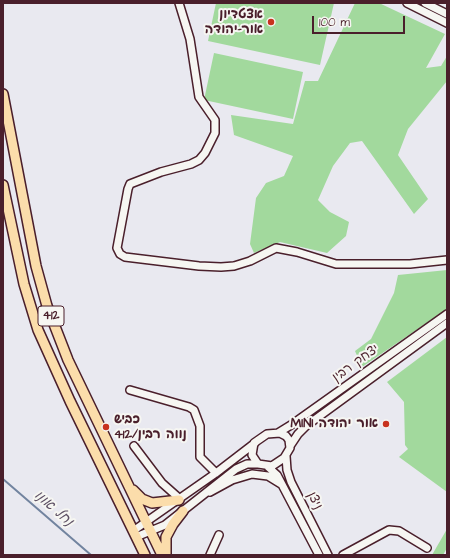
<!DOCTYPE html>
<meta charset="utf-8">
<style>
body{margin:0}
#map{position:relative;width:450px;height:558px;overflow:hidden;background:#e9e9f0;font-family:"Architects Daughter",sans-serif}
canvas{display:block}
.frame{position:absolute;inset:0;border:4px solid #4a1f2b;pointer-events:none}
.scale{position:absolute;left:312px;top:16px;width:93px;height:18px;box-sizing:border-box;border:2px solid #4a1f2b;border-top:0;padding-left:5px;font-size:12px;line-height:14px;white-space:nowrap;color:#4a1f2b;-webkit-text-stroke:3px #f6f6f2;paint-order:stroke}
</style>
<div id="map">
<canvas width="450" height="558"></canvas>
<div class="frame"></div>
<div class="scale">100 m</div>
</div>
<script>
const context = document.querySelector('canvas').getContext('2d');
context.lineJoin = 'round';
function fill(path, color) {
  context.fillStyle = color;
  context.fill(path, 'evenodd');
}
function toPath(rows) {
  const path = new Path2D();
  for (const r of rows) {
    path.moveTo(r[0], r[1]);
    for (let i = 2; i < r.length; i += 2) path.lineTo(r[i], r[i + 1]);
  }
  return path;
}
function stroke(path, color, width, dash) {
  context.strokeStyle = color;
  context.lineWidth = width;
  context.lineCap = dash ? 'butt' : 'round';
  context.setLineDash(dash || []);
  context.stroke(path);
}
function drawText(font, color, halo, rows, align = 'center') {
  context.font = font + ' "Architects Daughter","Playpen Sans Hebrew",sans-serif';
  context.lineWidth = 4;
  context.setLineDash([]);
  context.textBaseline = 'middle';
  context.strokeStyle = halo;
  context.fillStyle = color;
  for (const [text, x, y, turn = 0] of rows) {
    context.save();
    context.translate(x, y);
    context.rotate((+turn || 0) * Math.PI / 180);
    context.textAlign = isNaN(turn) ? turn : align;
    if (halo) context.strokeText(text, 0, 0);
    context.fillText(text, 0, 0);
    context.restore();
  }
}
const green = toPath([
 [216,3,334,3,320,65,208,41],
 [355,3,379,3,445,34,426,68,441,66,447,56,447,81,408,129,398,155,428,199,414,214,362,141,350,143,333,166,318,200,330,212,349,222,346,236,327,253,280,242,254,253,250,244,256,198,266,183,284,176,293,156,234,135,231,115,293,124,305,81,318,81],
 [214,53,303,72,293,119,204,100],
 [447,270,447,309,362,367,355,351,371,339,394,293,398,275],
 [447,337,447,492,399,457,408,449,405,445,404,402,387,382],
 [447,529,447,548,443,555,432,555]
]);
const stream = toPath([
 [3,479,91,555]
]);
const minor = toPath([
 [179,3,190,39,199,97,215,120,215,133,205,153,199,160,191,164,161,172,130,184,128,189,117,248,120,254,125,257,199,266,221,267,234,266,250,261,276,248,297,252,336,264,410,264,447,260],
 [407,3,447,23],
 [425,3,447,14],
 [130,390,189,407,194,410,200,426,200,457,216,473],
 [278,433,291,425,447,314],
 [280,433,286,436,289,440,290,448,284,458,272,466,258,464,252,455,254,443,267,434,280,433],
 [134,446,162,483,180,499],
 [290,446,298,434,306,426,447,323],
 [286,456,287,470,291,482,328,555],
 [267,466,277,475,319,555],
 [210,492,232,480,252,474,268,476,281,484],
 [133,531,216,473,255,443],
 [136,537,165,525,236,469,247,464,258,464],
 [210,555,219,535],
 [343,555,389,530,399,531,427,548]
]);
const major = toPath([
 [3,94,36,266,47,306,68,360,162,555],
 [3,185,24,284,38,330,70,401,145,555],
 [133,490,142,499,152,503,179,500],
 [166,555,166,537,173,524,183,511]
]);
const markers = [
 [271,22,4,"#c8321e"],
 [386,424,4,"#c8321e"],
 [106,427,4,"#c8321e"]
];
const shields = [
 [51,316,26]
];
const shieldNames = [
 ["412",51,316]
];
const poiNames = [
 ["אצטדיון",263,15],
 ["אור-יהודה",263,30],
 ["כביש",114,420,"left"],
 ["412/נווה רבין",114,435,"left"],
 ["MINI אור יהודה",378,424]
];
const streetNames = [
 ["יצחק רבין",356,364,-36],
 ["ניצן",314,501,63]
];
const waterNames = [
 ["נחל אונו",53,509,41]
];
fill(green, '#a2d99d');
stroke(stream, '#72849f', 2);
stroke(minor, '#4a1f2b', 10);
stroke(major, '#4a1f2b', 12);
stroke(minor, '#f6f6f2', 7);
stroke(major, '#fbddab', 9);
for (const [x, y, r, color] of markers) {
  const dot = new Path2D();
  dot.arc(x, y, r, 0, 2 * Math.PI);
  context.fillStyle = color;
  context.fill(dot);
  stroke(dot, '#f6f6f2', 1.5);
}
for (const [x, y, w] of shields) {
  const box = new Path2D();
  box.roundRect(x - w / 2, y - 10, w, 20, 3);
  context.fillStyle = '#f6f6f2';
  context.fill(box);
  stroke(box, '#4a1f2b', 1);
}
drawText('bold 12px', '#4a1f2b', null, shieldNames);
drawText('bold 13px', '#4a1f2b', '#f6f6f2', poiNames, 'right');
drawText('13px', '#4a1f2b', '#f6f6f2', streetNames);
drawText('italic 14px', '#5e5165', '#f6f6f2', waterNames);
</script>
